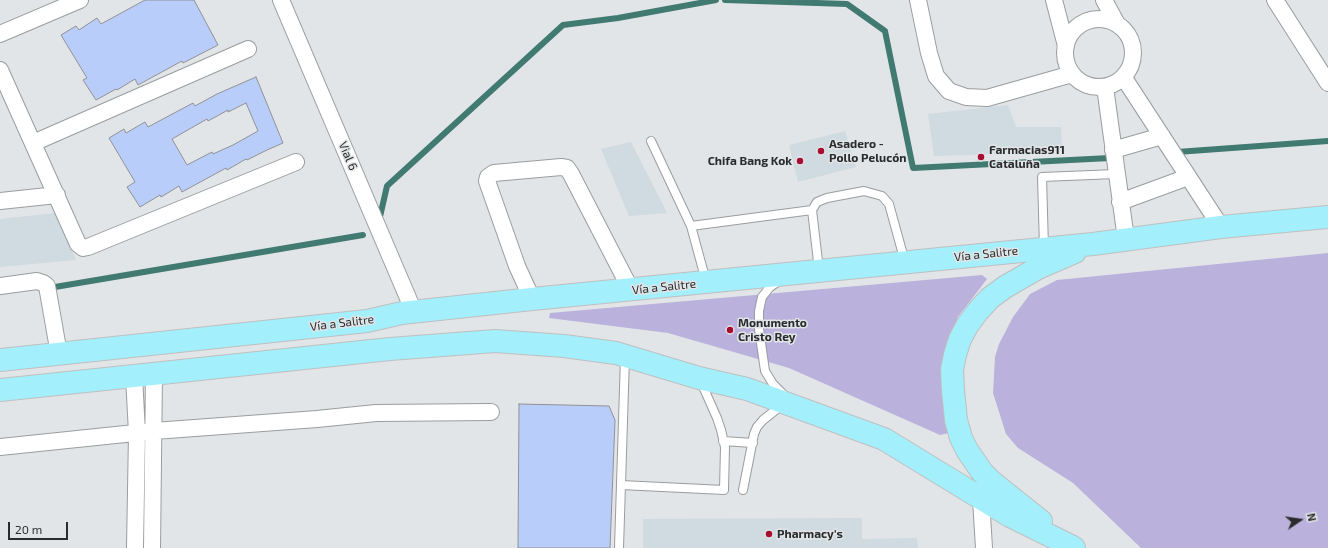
<!DOCTYPE html>
<meta charset="utf-8">
<style>
body{margin:0}
#map{position:relative;width:1328px;height:548px;overflow:hidden;background:#e2e5e7;font-family:"Exo 2",sans-serif}
canvas{display:block}
.north{position:absolute;left:1280px;top:500px;width:40px;height:40px;-webkit-text-stroke:3px #e2e5e7;paint-order:stroke;rotate:77deg;font-size:11px;font-weight:700;line-height:16px;text-align:center;color:#292b2c}
.north::after{content:'';display:block;margin:auto;width:14px;height:18px;background:#292b2c;clip-path:polygon(50% 0,100% 100%,50% 72%,0 100%)}
.scale{position:absolute;left:8px;top:522px;width:60px;height:18px;box-sizing:border-box;border:2px solid #292b2c;border-top:0;padding-left:5px;font-size:12px;line-height:14px;white-space:nowrap;color:#292b2c;-webkit-text-stroke:3px #e2e5e7;paint-order:stroke}
</style>
<div id="map">
<canvas width="1328" height="548"></canvas>
<div class="north">N</div>
<div class="scale">20 m</div>
</div>
<script>
const context = document.querySelector('canvas').getContext('2d');
context.lineJoin = 'round';
function fill(path, color) {
  context.fillStyle = color;
  context.fill(path, 'evenodd');
}
function toPath(rows) {
  const path = new Path2D();
  for (const r of rows) {
    if (r.length === 3) {
      path.moveTo(r[0] + r[2], r[1]);
      path.arc(r[0], r[1], r[2], 0, 2 * Math.PI);
      continue;
    }
    path.moveTo(r[0], r[1]);
    for (let i = 2; i < r.length; i += 2) path.lineTo(r[i], r[i + 1]);
  }
  return path;
}
function stroke(path, color, width, dash) {
  context.strokeStyle = color;
  context.lineWidth = width;
  context.lineCap = dash ? 'butt' : 'round';
  context.setLineDash(dash || []);
  context.stroke(path);
}
function drawText(font, color, halo, rows, align = 'center') {
  context.font = font + ' "Exo 2",sans-serif';
  context.lineWidth = 3;
  context.setLineDash([]);
  context.textBaseline = 'middle';
  context.strokeStyle = halo;
  context.fillStyle = color;
  for (const [text, x, y, turn = 0] of rows) {
    context.save();
    context.translate(x, y);
    context.rotate((+turn || 0) * Math.PI / 180);
    context.textAlign = isNaN(turn) ? turn : align;
    if (halo) context.strokeText(text, 0, 0);
    context.fillText(text, 0, 0);
    context.restore();
  }
}
const built = toPath([
 [1008,105,1016,127,1061,127,1062,152,934,156,928,114],
 [845,131,856,167,798,182,789,145],
 [631,142,667,213,629,216,601,149],
 [55,213,76,260,0,267,0,219],
 [862,518,862,539,917,538,918,548,643,548,643,519]
]);
const green = toPath([
 [1328,253,1328,548,1141,548,1073,483,1018,448,1006,434,993,393,995,357,999,344,1013,317,1030,294,1057,280],
 [982,275,987,279,958,317,943,359,946,417,949,433,940,435,789,368,668,333,549,318,550,313]
]);
const stream = toPath([
 [725,0,847,4,885,31,913,168,1110,158],
 [1177,152,1328,141],
 [379,221,387,186,563,25,618,18,716,0],
 [55,287,363,235]
]);
const building = toPath([
 [145,0,194,0,218,45,183,63,182,61,138,85,135,79,117,90,116,89,96,100,83,80,87,78,61,35,76,26,79,30,97,18,101,24,145,0],
 [256,77,283,143,267,150,247,160,246,159,227,170,226,168,182,192,179,186,161,197,160,195,140,207,127,187,135,182,109,138,124,129,126,133,145,122,148,127,193,103,195,106,217,94,256,77],
 [246,103,258,131,233,145,213,154,212,152,187,165,172,139,207,119,208,121,228,110,228,112,246,103],
 [519,404,609,406,615,420,610,548,518,548,519,404]
]);
const service = toPath([
 [651,141,691,226],
 [1044,248,1042,177,1116,174],
 [819,270,812,210,817,202,827,198,864,191,882,196,889,204,905,262],
 [706,281,691,226,812,210],
 [779,281,770,287,762,297,759,311,759,329,765,371,773,384,785,396],
 [723,441,753,443],
 [621,485,724,490,725,447,721,430,717,418,701,382],
 [743,490,754,434,757,427,763,420,782,405],
 [619,548,625,357]
]);
const minor = toPath([
 [281,0,414,312],
 [918,0,929,53,936,76,949,91,966,97,987,98,1072,74],
 [1054,0,1066,46],
 [1104,0,1117,24],
 [1275,0,1328,83],
 [1099,53,34],
 [0,34,80,0],
 [0,70,78,244,83,248,88,247,296,162],
 [1124,78,1221,227],
 [1105,87,1126,239],
 [33,143,248,49],
 [1113,150,1162,136],
 [0,201,57,195],
 [1120,202,1188,177],
 [0,286,37,281,43,283,47,286,59,354],
 [532,299,517,266,487,181,488,177,494,173,561,167,567,168,571,174,631,290],
 [134,376,137,433,135,548],
 [0,447,154,431,317,419,376,413,491,412],
 [981,499,984,548],
 [152,548,154,373]
]);
const primary = toPath([
 [0,360,367,321,402,313,532,299,1093,244,1221,227,1328,217],
 [0,390,390,349,495,341,564,346,616,353,699,378,747,389,884,439,1010,516,1071,546,1074,548],
 [1041,521,991,481,982,472,967,450,961,438,956,420,953,390,952,370,955,355,960,339,967,326,978,311,990,298,1005,287,1038,268,1075,252]
]);
const markers = [
 [821,151,4,"#a70d30"],
 [981,157,4,"#a70d30"],
 [800,161,4,"#a70d30"],
 [730,330,4,"#a70d30"],
 [769,534,4,"#a70d30"]
];
const poiNames = [
 ["Asadero -",829,144],
 ["Pollo Pelucón",829,158],
 ["Farmacias911",989,150],
 ["Cataluña",989,164],
 ["Chifa Bang Kok",792,161,"right"],
 ["Monumento",738,323],
 ["Cristo Rey",738,337],
 ["Pharmacy's",777,534]
];
const streetNames = [
 ["Vial 6",348,156,67],
 ["Vía a Salitre",986,254,-6],
 ["Vía a Salitre",664,287,-6],
 ["Vía a Salitre",342,323,-7]
];
fill(built, '#cfdae1');
fill(green, '#bab2dc');
stroke(stream, '#407a71', 6);
fill(building, '#b9cdfa');
stroke(building, '#909194', 1);
stroke(service, '#9a9d9f', 10);
stroke(minor, '#9a9d9f', 18);
stroke(primary, '#bfbfc0', 24);
stroke(service, '#fff', 8);
stroke(minor, '#fff', 16);
stroke(primary, '#a3effb', 22);
for (const [x, y, r, color] of markers) {
  const dot = new Path2D();
  dot.arc(x, y, r, 0, 2 * Math.PI);
  context.fillStyle = color;
  context.fill(dot);
  stroke(dot, '#e2e5e7', 1.5);
}
drawText('bold 12px', '#292b2c', '#e2e5e7', poiNames, 'left');
drawText('12px', '#292b2c', '#e2e5e7', streetNames);
</script>
